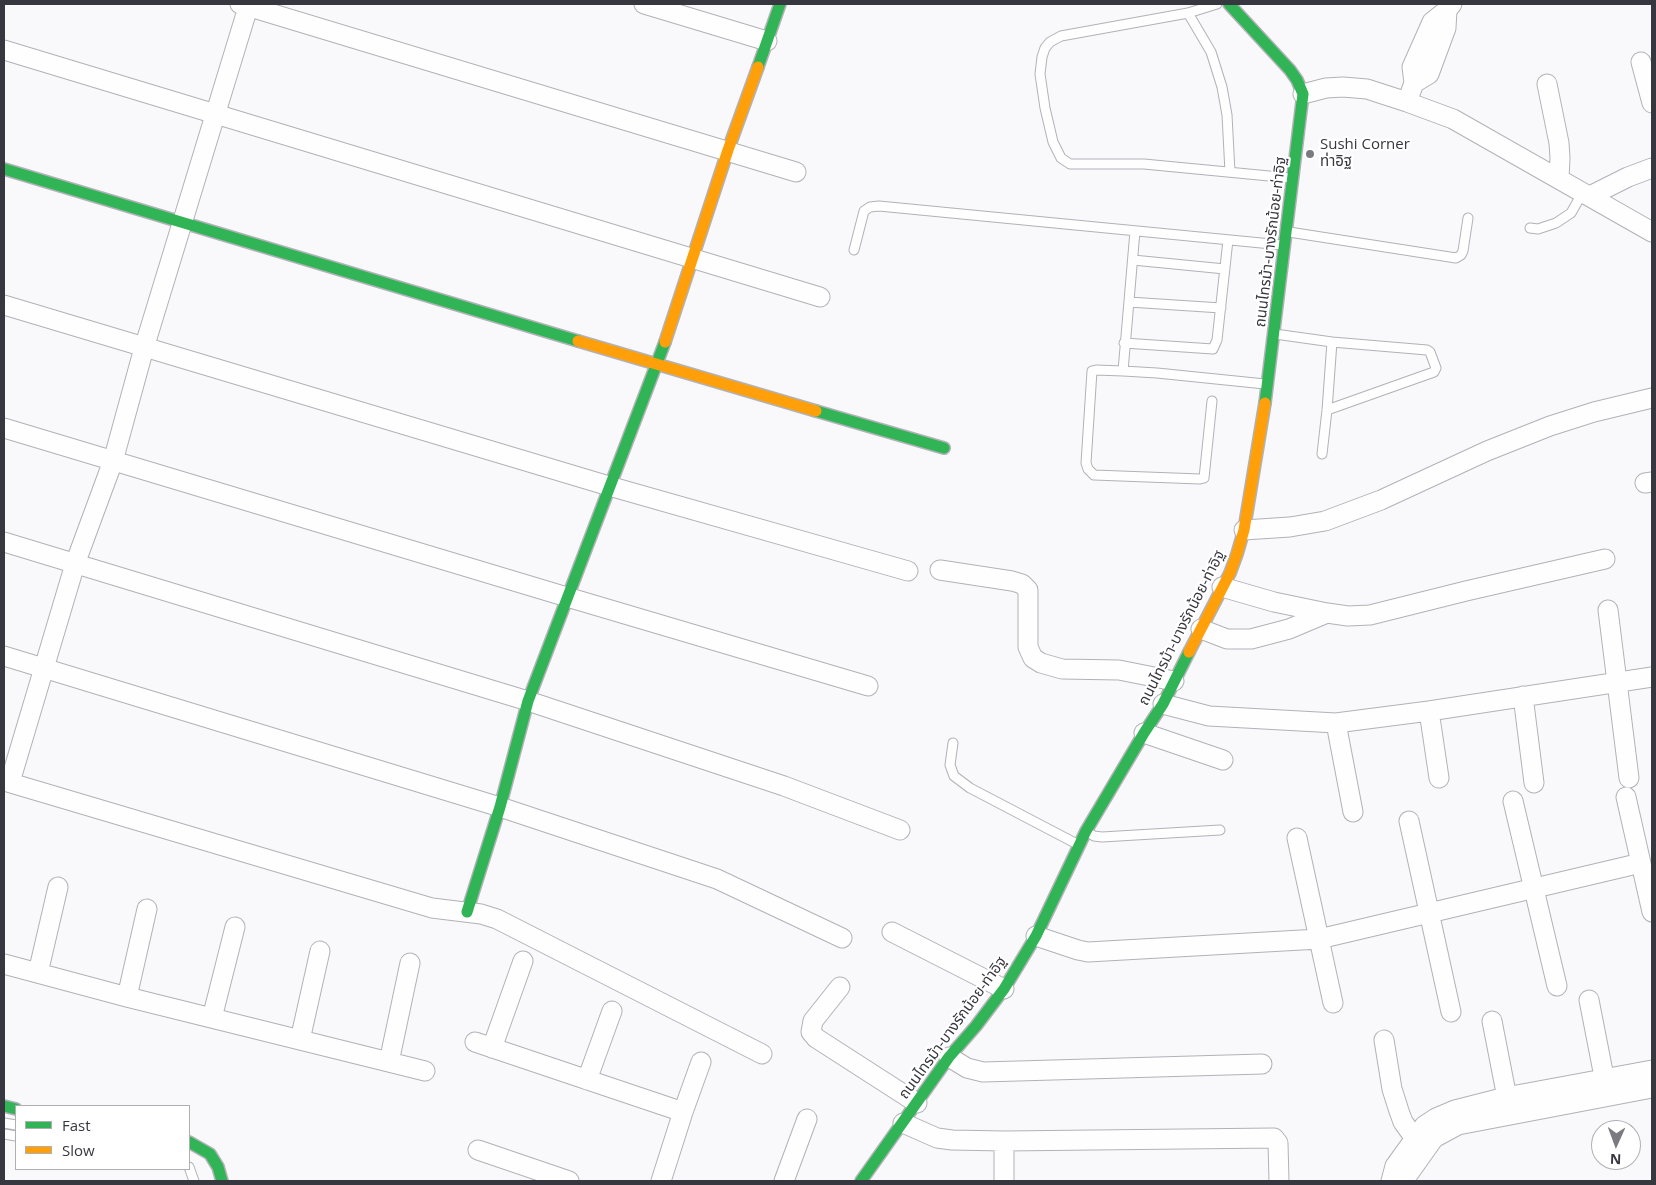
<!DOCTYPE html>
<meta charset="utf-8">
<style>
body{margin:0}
#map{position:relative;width:1656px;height:1185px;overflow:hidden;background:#f9f9fc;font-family:"Open Sans",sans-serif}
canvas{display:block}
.frame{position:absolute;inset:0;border:5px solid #36373f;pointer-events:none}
.legend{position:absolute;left:15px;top:1105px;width:175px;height:65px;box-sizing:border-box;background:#fff;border:1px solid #afafb2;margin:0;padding:6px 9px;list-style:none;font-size:15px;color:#36373f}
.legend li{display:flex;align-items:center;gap:10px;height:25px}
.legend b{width:25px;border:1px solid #afafb2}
.north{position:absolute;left:1591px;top:1120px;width:50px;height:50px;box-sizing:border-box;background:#fff;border:1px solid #afafb2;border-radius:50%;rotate:182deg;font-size:14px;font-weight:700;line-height:20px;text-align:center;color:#36373f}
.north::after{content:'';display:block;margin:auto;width:18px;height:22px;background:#7a7b81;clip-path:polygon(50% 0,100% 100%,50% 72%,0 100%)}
</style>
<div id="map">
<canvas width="1656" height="1185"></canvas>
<div class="frame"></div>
<ul class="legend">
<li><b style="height:6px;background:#30b455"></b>Fast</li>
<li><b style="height:6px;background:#ff9f0a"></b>Slow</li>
</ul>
<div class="north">N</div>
</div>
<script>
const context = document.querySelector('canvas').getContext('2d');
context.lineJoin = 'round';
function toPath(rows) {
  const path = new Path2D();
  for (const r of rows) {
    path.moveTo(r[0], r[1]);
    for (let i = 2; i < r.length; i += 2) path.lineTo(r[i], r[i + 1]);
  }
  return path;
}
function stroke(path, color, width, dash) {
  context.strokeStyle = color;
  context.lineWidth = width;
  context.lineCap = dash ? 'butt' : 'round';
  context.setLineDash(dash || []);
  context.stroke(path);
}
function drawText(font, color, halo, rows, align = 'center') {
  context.font = font + ' "Open Sans","Noto Sans Thai",sans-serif';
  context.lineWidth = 4.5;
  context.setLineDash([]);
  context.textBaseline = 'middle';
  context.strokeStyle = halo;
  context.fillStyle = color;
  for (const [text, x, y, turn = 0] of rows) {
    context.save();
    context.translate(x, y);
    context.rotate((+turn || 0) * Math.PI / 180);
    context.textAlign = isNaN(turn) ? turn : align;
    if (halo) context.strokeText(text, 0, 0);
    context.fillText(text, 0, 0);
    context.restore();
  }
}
const lane = toPath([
 [1217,4,1188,13,1061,36,1050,42,1045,48,1042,57,1040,74,1045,108,1053,142,1061,158,1070,164,1144,164,1290,178],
 [1188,13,1211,52,1222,87,1227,115,1230,172],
 [1530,228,1538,229,1556,223,1571,213,1583,192],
 [1135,231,1123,371,1157,373,1265,384],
 [1289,232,1456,258,1461,255,1463,251,1468,218],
 [854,250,864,211,870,207,879,206,1282,245],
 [1133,260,1225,269],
 [1129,302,1221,308],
 [1275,334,1332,342,1427,350,1430,352,1436,368,1434,372,1327,410],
 [1124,343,1213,349,1217,340,1228,240],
 [1123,371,1096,370,1092,371,1086,463,1088,469,1094,475,1200,479,1204,478,1212,401],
 [1322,454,1327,410,1332,342],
 [953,743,950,765,954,776,970,788,1077,844],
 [1089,833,1094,836,1102,837,1220,830],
 [4,1123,16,1125],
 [4,1134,16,1136],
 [189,1167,194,1181]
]);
const street = toPath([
 [240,4,796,172],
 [644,4,767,41],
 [4,50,820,297],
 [1641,62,1652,103],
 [1414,83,1429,74,1446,28,1447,10],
 [1547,84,1559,143,1560,158,1559,179],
 [1303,94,1326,88,1343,87,1367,89,1407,102,1453,119,1652,232],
 [1407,102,1414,83,1412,67,1432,22,1447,10,1452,4],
 [1590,196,1628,177,1652,168],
 [4,305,609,486,908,571],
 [4,428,567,597,868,686],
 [1645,483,1652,482],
 [1244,530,1290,527,1325,521,1381,500,1487,451,1550,426,1594,412,1652,398],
 [4,542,528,701,784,786,900,830],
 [940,570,1012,581,1022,584,1028,590,1028,647,1033,658,1041,663,1062,669,1119,670,1174,681],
 [1222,587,1274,602,1327,613,1348,616,1370,615,1466,591,1605,559],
 [1608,610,1629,778],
 [1201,629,1227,639,1251,639,1289,629,1327,613],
 [4,656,500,807,717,879,842,938],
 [1523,696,1534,783],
 [1163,704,1209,716,1336,723,1429,711,1652,677],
 [1429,711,1439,778],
 [1336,723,1353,812],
 [1144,733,1223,760],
 [4,781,432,908,481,914,497,919,762,1054],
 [10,782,75,564,113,461,144,348,249,4],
 [1626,797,1652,912],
 [1513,801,1557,986],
 [1409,821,1451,1012],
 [1297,838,1333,1003],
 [892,932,1004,989],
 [1036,936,1078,950,1088,952,1319,939,1641,863],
 [4,964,127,997,425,1071],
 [38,973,58,887],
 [840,987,813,1021,811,1032,816,1038,917,1103],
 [127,997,147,909],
 [1589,1000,1607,1092],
 [212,1018,235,927],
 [1492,1021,1509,1108],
 [300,1040,320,951],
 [1384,1040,1392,1089,1399,1111,1403,1122,1421,1147],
 [475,1042,683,1112],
 [492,1048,523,961],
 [949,1057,967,1068,983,1072,1262,1064],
 [389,1062,410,963],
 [587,1080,612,1011],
 [903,1123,937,1138,952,1140,1004,1141,1274,1138,1278,1143,1279,1181],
 [478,1150,569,1181],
 [661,1181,683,1112,701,1062],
 [784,1181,807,1119],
 [1004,1181,1004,1141],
 [1391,1181,1395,1166,1424,1126,1436,1118,1455,1110,1506,1097,1652,1070],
 [1398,1181,1407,1176,1434,1138,1458,1125,1652,1088]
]);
const fast = toPath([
 [1229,4,1290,70,1297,80,1303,94,1265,403],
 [758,67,780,4],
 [4,169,578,341],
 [816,411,944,448],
 [467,912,500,807,528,701,665,342],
 [4,1106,16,1109],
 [189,1142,210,1154,218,1167,222,1181],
 [861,1181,949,1057,976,1026,1004,989,1036,936,1086,831,1144,733,1163,704,1189,652]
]);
const slow = toPath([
 [578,341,816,411],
 [665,342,728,150,758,67],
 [1189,652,1230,573,1237,554,1244,530,1265,403]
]);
const markers = [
 [1310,154,5,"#7a7b81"]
];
const poiNames = [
 ["Sushi Corner",1320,145],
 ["ท่าอิฐ",1320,162]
];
const streetNames = [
 ["ถนนไทรม้า-บางรักน้อย-ท่าอิฐ",1271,242,-83],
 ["ถนนไทรม้า-บางรักน้อย-ท่าอิฐ",1182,628,-63],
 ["ถนนไทรม้า-บางรักน้อย-ท่าอิฐ",953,1028,-54]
];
stroke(lane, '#b1b2b7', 11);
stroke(street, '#b1b2b7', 21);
stroke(fast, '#b1b2b7', 14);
stroke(slow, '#b1b2b7', 14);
stroke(lane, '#fefeff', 9);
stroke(street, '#fefeff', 19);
stroke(fast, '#30b455', 11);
stroke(slow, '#ff9f0a', 11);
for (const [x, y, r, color] of markers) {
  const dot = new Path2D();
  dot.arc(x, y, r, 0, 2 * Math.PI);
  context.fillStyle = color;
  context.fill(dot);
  stroke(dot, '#fff', 2);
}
drawText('15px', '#36373f', '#fff', poiNames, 'left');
drawText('15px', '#36373f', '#fff', streetNames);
</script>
